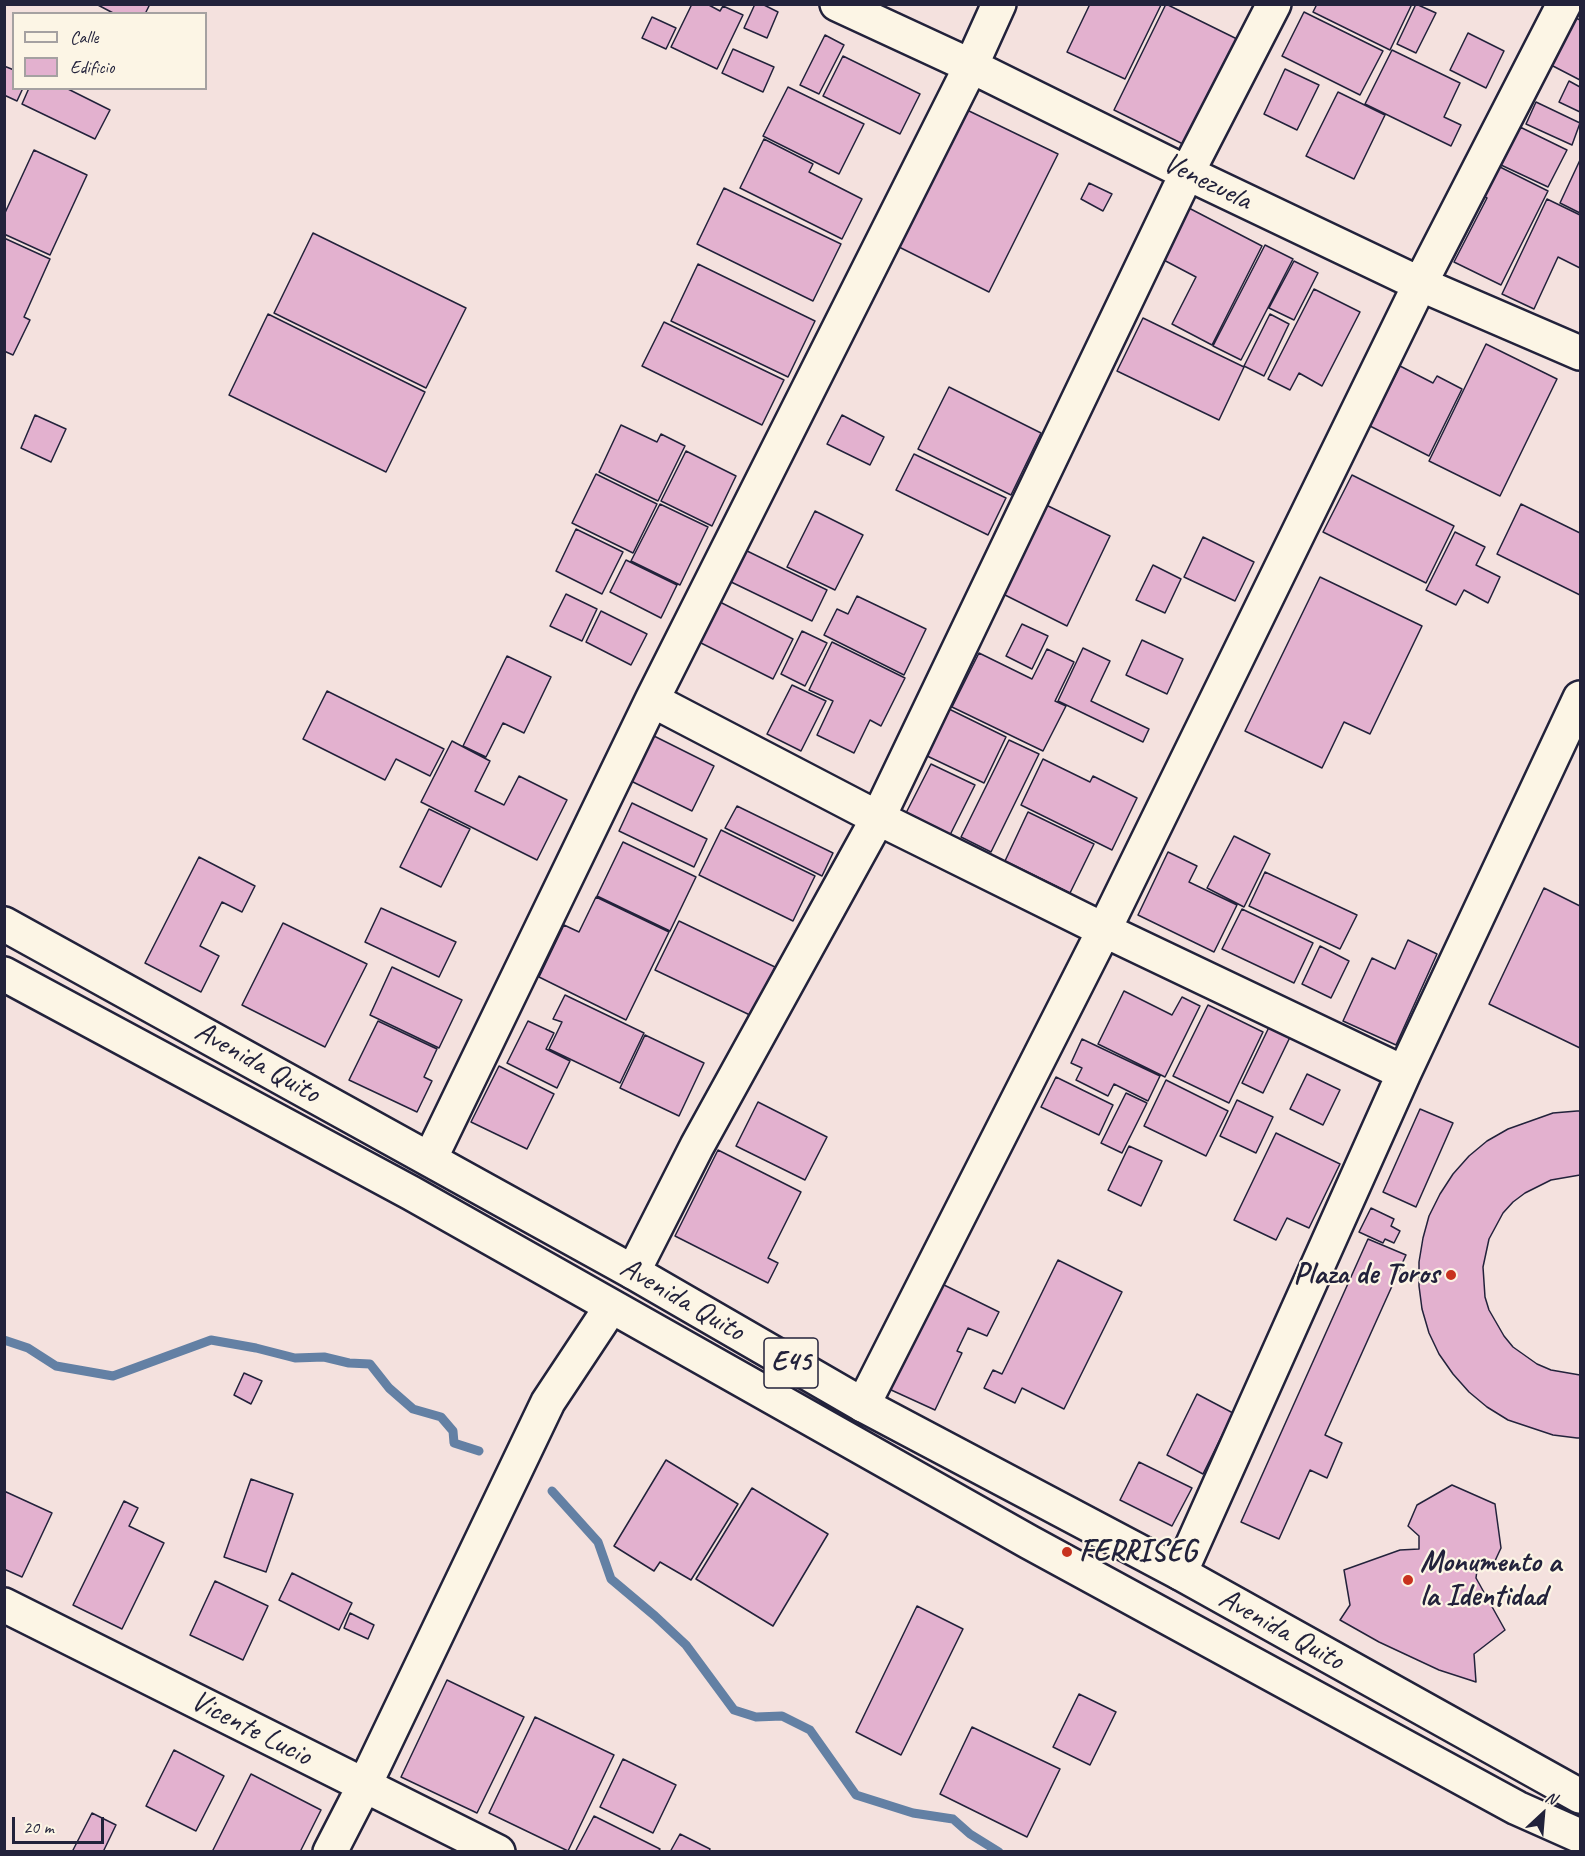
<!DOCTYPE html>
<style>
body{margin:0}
#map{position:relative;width:1585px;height:1856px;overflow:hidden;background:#f4e1de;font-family:Caveat,sans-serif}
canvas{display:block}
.frame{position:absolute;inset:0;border:6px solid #22223b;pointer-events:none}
.legend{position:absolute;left:12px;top:12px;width:195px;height:78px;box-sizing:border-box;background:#fcf5e5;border:2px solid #a5a1a1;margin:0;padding:8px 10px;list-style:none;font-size:18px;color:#22223b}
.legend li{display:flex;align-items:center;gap:12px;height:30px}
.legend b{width:30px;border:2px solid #a5a1a1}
.north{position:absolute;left:1513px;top:1784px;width:60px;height:60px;-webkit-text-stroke:4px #fcf5e5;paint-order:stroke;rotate:26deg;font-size:16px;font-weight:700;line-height:24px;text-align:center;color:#22223b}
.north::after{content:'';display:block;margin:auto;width:21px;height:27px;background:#22223b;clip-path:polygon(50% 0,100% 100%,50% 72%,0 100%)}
.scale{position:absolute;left:12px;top:1817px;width:92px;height:27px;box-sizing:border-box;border:3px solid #22223b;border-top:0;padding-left:8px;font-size:18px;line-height:21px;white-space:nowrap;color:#22223b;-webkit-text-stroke:4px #fcf5e5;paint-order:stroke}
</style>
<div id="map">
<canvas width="1585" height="1856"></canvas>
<div class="frame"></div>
<ul class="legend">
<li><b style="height:8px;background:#fcf5e5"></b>Calle</li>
<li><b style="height:16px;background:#e3b1cf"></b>Edificio</li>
</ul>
<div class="north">N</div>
<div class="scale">20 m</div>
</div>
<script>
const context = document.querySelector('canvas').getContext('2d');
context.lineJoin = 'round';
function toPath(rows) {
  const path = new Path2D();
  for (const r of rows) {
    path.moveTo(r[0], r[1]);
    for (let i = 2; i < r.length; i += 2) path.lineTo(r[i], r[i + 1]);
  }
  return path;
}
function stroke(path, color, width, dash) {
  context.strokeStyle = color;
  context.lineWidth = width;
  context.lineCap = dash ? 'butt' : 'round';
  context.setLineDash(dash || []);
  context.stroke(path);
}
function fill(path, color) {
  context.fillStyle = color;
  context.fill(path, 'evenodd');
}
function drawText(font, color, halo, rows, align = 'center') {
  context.font = font + ' Caveat,sans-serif';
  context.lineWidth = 4.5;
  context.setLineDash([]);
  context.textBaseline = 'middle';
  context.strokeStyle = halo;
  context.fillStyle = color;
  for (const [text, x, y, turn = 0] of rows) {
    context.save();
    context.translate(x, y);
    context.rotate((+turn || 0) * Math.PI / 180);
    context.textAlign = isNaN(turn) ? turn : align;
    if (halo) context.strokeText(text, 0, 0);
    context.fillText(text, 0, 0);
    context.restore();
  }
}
const stream = toPath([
 [4,1340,28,1348,56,1366,113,1376,211,1340,256,1348,295,1358,324,1357,349,1363,370,1364,389,1388,413,1409,441,1417,453,1431,454,1443,479,1451],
 [552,1491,598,1542,611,1579,655,1616,686,1645,734,1710,756,1717,782,1716,810,1730,856,1795,913,1813,953,1819,970,1834,999,1852]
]);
const building = toPath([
 [96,4,150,4,145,14,115,14,96,4],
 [692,4,707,4,720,11,723,6,743,15,717,69,671,47,692,4],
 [755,4,762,4,778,12,767,38,744,28,755,4],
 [1090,4,1161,5,1125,79,1067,52,1090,4],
 [1166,4,1239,40,1187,146,1114,110,1166,4],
 [1317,4,1389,5,1412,4,1390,50,1313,12,1317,4],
 [1416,4,1436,13,1416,53,1397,44,1416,4],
 [1304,12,1383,51,1360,95,1282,56,1304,12],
 [652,17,676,28,666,49,642,38,652,17],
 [1576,18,1580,20,1580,80,1551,65,1576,18],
 [1468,33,1504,51,1486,88,1450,70,1468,33],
 [825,35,844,45,819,94,800,85,825,35],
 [733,49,774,67,763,92,722,73,733,49],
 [1392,50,1460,83,1444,117,1461,125,1451,146,1365,104,1392,50],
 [843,56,920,94,900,134,823,96,843,56],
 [4,66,14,70,14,88,23,88,17,101,4,95,4,66],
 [1285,69,1319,85,1297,130,1264,114,1285,69],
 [1569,81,1580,87,1580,112,1559,102,1569,81],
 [788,87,864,124,839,174,763,136,788,87],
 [29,88,66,88,110,110,95,139,22,104,29,88],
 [1338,92,1385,115,1354,179,1306,156,1338,92],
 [1536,102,1580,123,1572,145,1526,124,1536,102],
 [967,110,1058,154,989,292,899,247,967,110],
 [1520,127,1567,150,1548,187,1501,165,1520,127],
 [764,139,813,164,809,172,862,199,842,239,740,188,764,139],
 [34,150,87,175,50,255,4,234,4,215,34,150],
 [1580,160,1580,213,1560,203,1580,160],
 [1498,166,1548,191,1501,285,1454,262,1487,198,1483,196,1498,166],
 [1089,183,1112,194,1103,211,1081,199,1089,183],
 [724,188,841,244,813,301,697,244,724,188],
 [1547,199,1580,215,1580,268,1558,257,1534,309,1502,294,1547,199],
 [1185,206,1262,246,1212,345,1172,324,1196,277,1158,257,1185,206],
 [313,233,466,308,426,388,274,313,313,233],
 [4,238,50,259,24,317,30,320,13,355,4,351,4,238],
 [1265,245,1293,259,1241,360,1213,346,1265,245],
 [1294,261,1318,273,1294,320,1269,308,1294,261],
 [698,264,815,321,788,377,671,321,698,264],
 [1314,289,1360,312,1322,386,1299,373,1290,390,1268,379,1314,289],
 [268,314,425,392,386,472,229,395,268,314],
 [1270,314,1289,324,1264,376,1244,366,1270,314],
 [1143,318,1244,367,1219,420,1117,371,1143,318],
 [664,322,784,380,762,425,642,366,664,322],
 [1486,344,1557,379,1500,496,1429,461,1486,344],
 [1400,366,1433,383,1437,376,1462,389,1429,456,1370,426,1400,366],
 [949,387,1041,433,1011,495,918,449,949,387],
 [35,415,66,429,51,462,21,448,35,415],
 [842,415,884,437,870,465,827,444,842,415],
 [621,425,657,442,661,434,685,446,658,501,599,472,621,425],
 [686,451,736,476,712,526,661,501,686,451],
 [914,454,1006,498,988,535,896,490,914,454],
 [596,474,657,504,633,553,572,523,596,474],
 [1352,475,1454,526,1426,583,1323,532,1352,475],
 [1042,503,1110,536,1067,626,999,592,1042,503],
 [660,504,708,527,680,585,631,561,660,504],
 [1521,504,1580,533,1580,595,1497,554,1521,504],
 [815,511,863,535,835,590,787,567,815,511],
 [576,529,623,552,602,594,556,571,576,529],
 [1455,532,1485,547,1476,565,1500,577,1488,603,1464,590,1456,605,1426,590,1455,532],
 [1203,537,1254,562,1235,601,1184,577,1203,537],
 [743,549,827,590,812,621,727,580,743,549],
 [626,560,677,585,661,618,610,592,626,560],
 [1153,565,1181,579,1165,613,1136,600,1153,565],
 [1320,577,1422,626,1370,734,1344,722,1322,768,1245,731,1320,577],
 [566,594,597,609,582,641,550,626,566,594],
 [857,596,926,629,904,675,824,635,837,609,848,614,857,596],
 [714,599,793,639,773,679,695,640,714,599],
 [601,611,647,634,631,665,586,642,601,611],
 [1022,624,1048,636,1032,669,1006,656,1022,624],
 [802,631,827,643,805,686,781,674,802,631],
 [1142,640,1183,659,1167,694,1126,675,1142,640],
 [832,642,905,678,881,726,870,720,854,753,817,735,833,701,809,690,832,642],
 [1083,648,1110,661,1091,701,1149,729,1143,742,1058,701,1083,648],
 [1047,649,1074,662,1055,701,1066,706,1043,751,952,707,979,653,1032,679,1047,649],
 [507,656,551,677,524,733,503,723,486,757,463,746,507,656],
 [792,685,826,701,801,751,767,734,792,685],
 [327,691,444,749,430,776,396,759,385,780,303,739,327,691],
 [947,708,1006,737,984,783,925,755,947,708],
 [654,736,714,766,692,811,631,781,654,736],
 [1009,740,1039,754,991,852,961,837,1009,740],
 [452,741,490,761,475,791,504,805,519,776,567,800,537,860,421,802,452,741],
 [1043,759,1090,782,1093,776,1137,798,1112,850,1021,805,1043,759],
 [931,764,975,785,950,835,906,813,931,764],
 [632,803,707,839,694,867,619,831,632,803],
 [737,806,833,853,822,876,725,828,737,806],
 [429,809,470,829,441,887,400,867,429,809],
 [1028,812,1094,844,1070,893,1005,861,1028,812],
 [721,830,815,876,793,921,699,875,721,830],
 [1234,836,1270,854,1244,907,1207,888,1234,836],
 [623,842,696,877,670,931,597,896,623,842],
 [1168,852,1197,866,1189,882,1237,905,1214,952,1138,915,1168,852],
 [199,857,255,886,242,912,222,902,200,946,219,956,201,992,145,963,199,857],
 [1265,872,1357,915,1340,949,1249,906,1265,872],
 [1544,888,1580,906,1580,1048,1489,1004,1544,888],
 [596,897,669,932,626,1020,539,977,564,925,579,932,596,897],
 [381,908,456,942,439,977,365,942,381,908],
 [1242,909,1313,943,1294,983,1222,949,1242,909],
 [679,921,775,967,752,1016,655,970,679,921],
 [283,923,367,964,325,1047,242,1005,283,923],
 [1408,940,1437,954,1396,1045,1343,1021,1372,958,1395,969,1408,940],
 [1320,946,1349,961,1331,998,1302,984,1320,946],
 [392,967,462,1000,439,1048,370,1015,392,967],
 [1124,991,1172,1015,1182,997,1200,1006,1165,1077,1098,1044,1124,991],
 [565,995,644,1033,620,1083,549,1049,562,1022,553,1019,565,995],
 [1208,1005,1263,1032,1229,1103,1173,1076,1208,1005],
 [378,1021,437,1049,424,1077,432,1081,417,1112,349,1080,378,1021],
 [528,1021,554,1033,546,1049,570,1061,557,1088,507,1063,528,1021],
 [1272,1021,1293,1031,1263,1093,1242,1083,1272,1021],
 [645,1035,704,1063,679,1116,620,1088,645,1035],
 [1082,1039,1160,1076,1148,1101,1114,1084,1108,1096,1076,1080,1082,1068,1071,1063,1082,1039],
 [499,1066,554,1094,527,1149,471,1122,499,1066],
 [1307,1074,1340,1090,1323,1125,1290,1109,1307,1074],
 [1056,1077,1113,1105,1099,1135,1041,1107,1056,1077],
 [1166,1080,1228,1111,1206,1156,1144,1126,1166,1080],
 [1126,1093,1147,1103,1122,1153,1101,1143,1126,1093],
 [1237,1100,1273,1117,1256,1153,1220,1136,1237,1100],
 [758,1102,827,1137,805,1180,736,1146,758,1102],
 [1420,1109,1453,1123,1416,1207,1383,1192,1420,1109],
 [1577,1111,1580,1111,1580,1175,1551,1180,1525,1193,1513,1202,1503,1213,1489,1239,1483,1267,1485,1297,1489,1310,1504,1336,1513,1347,1537,1364,1551,1370,1580,1375,1580,1438,1577,1438,1553,1435,1508,1420,1487,1407,1469,1392,1453,1374,1439,1354,1429,1333,1422,1309,1419,1286,1419,1262,1423,1238,1429,1216,1440,1194,1453,1174,1469,1156,1487,1141,1508,1129,1553,1113,1577,1111],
 [1276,1133,1340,1164,1309,1228,1287,1218,1276,1240,1234,1220,1276,1133],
 [1129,1146,1162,1161,1141,1206,1108,1190,1129,1146],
 [718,1150,801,1192,768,1258,778,1263,768,1283,675,1236,718,1150],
 [1371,1208,1394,1219,1391,1226,1400,1231,1394,1243,1385,1239,1383,1243,1359,1232,1371,1208],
 [1368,1239,1406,1255,1325,1435,1342,1443,1327,1478,1310,1470,1279,1539,1241,1522,1368,1239],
 [1058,1260,1122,1292,1064,1409,1022,1388,1015,1403,984,1388,993,1370,1002,1374,1058,1260],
 [940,1283,999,1312,987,1336,968,1328,957,1351,962,1353,935,1410,889,1389,940,1283],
 [244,1373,262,1381,251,1404,234,1395,244,1373],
 [1197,1394,1233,1413,1203,1474,1167,1455,1197,1394],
 [666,1460,738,1504,691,1580,660,1562,654,1571,614,1546,666,1460],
 [1139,1462,1192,1488,1172,1526,1120,1500,1139,1462],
 [251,1479,293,1494,266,1572,224,1557,251,1479],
 [1452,1485,1495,1504,1501,1548,1494,1563,1478,1562,1476,1578,1505,1630,1474,1654,1476,1682,1439,1670,1379,1642,1340,1620,1350,1605,1344,1570,1400,1550,1419,1549,1419,1536,1408,1526,1417,1505,1452,1485],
 [752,1488,828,1534,773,1626,696,1579,752,1488],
 [4,1491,52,1513,22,1577,4,1569,4,1491],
 [124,1501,138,1508,129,1526,164,1543,122,1629,73,1605,124,1501],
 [292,1573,352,1603,339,1630,279,1600,292,1573],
 [215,1581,268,1606,243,1660,190,1635,215,1581],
 [917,1606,963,1629,901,1755,856,1732,917,1606],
 [350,1613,374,1625,368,1639,344,1628,350,1613],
 [447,1680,524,1717,477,1813,401,1777,447,1680],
 [1079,1694,1116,1712,1090,1765,1053,1747,1079,1694],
 [535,1717,614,1755,568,1851,489,1813,535,1717],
 [972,1727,1060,1769,1027,1837,940,1794,972,1727],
 [174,1750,224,1776,196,1831,146,1806,174,1750],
 [623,1759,676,1785,653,1833,600,1807,623,1759],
 [251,1774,321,1810,300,1852,212,1852,251,1774],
 [92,1813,116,1825,103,1852,72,1852,92,1813],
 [594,1816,660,1849,658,1852,575,1852,594,1816],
 [680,1834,710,1849,709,1852,670,1852,680,1834]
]);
const street = toPath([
 [837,4,971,66,1187,173,1420,284,1580,353],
 [652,700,878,818,1104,930,1404,1073],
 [430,1159,652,700,971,66,999,4],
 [633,1272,697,1146,878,818,1187,173,1274,4],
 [863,1405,1104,930,1420,284,1564,4],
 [1180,1573,1404,1073,1580,698],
 [4,1605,498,1852],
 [330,1852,364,1786,548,1402,611,1307]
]);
const highway = toPath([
 [4,924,633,1272,863,1405,1180,1573,1580,1796],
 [4,974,411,1193,1029,1542,1517,1808,1580,1836]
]);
const markers = [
 [1451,1275,6,"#c8321e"],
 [1067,1552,6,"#c8321e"],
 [1408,1580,6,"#c8321e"]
];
const shields = [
 [791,1363,54]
];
const shieldNames = [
 ["E45",791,1363]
];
const streetNames = [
 ["Venezuela",1207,182,26],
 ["Avenida Quito",257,1063,29],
 ["Avenida Quito",682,1300,30],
 ["Avenida Quito",1281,1630,29],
 ["Vicente Lucio",251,1729,27]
];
const poiNames = [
 ["Plaza de Toros",1439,1275,"right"],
 ["FERRISEG",1079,1552],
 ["Monumento a",1420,1563],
 ["la Identidad",1420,1597]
];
stroke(stream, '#6380a4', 9);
fill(building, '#e3b1cf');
stroke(building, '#22223b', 1.5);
stroke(street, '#22223b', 38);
stroke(highway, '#22223b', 38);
stroke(street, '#fcf5e5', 33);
stroke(highway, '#fcf5e5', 33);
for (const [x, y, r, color] of markers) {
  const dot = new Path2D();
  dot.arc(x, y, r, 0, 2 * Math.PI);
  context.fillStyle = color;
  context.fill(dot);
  stroke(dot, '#fcf5e5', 2);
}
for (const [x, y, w] of shields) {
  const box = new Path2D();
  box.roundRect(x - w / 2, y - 25, w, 50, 4.5);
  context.fillStyle = '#fcf5e5';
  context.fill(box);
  stroke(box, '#22223b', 1.5);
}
drawText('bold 28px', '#22223b', null, shieldNames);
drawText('30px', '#22223b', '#fcf5e5', streetNames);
drawText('bold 30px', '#22223b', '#fcf5e5', poiNames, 'left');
</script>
